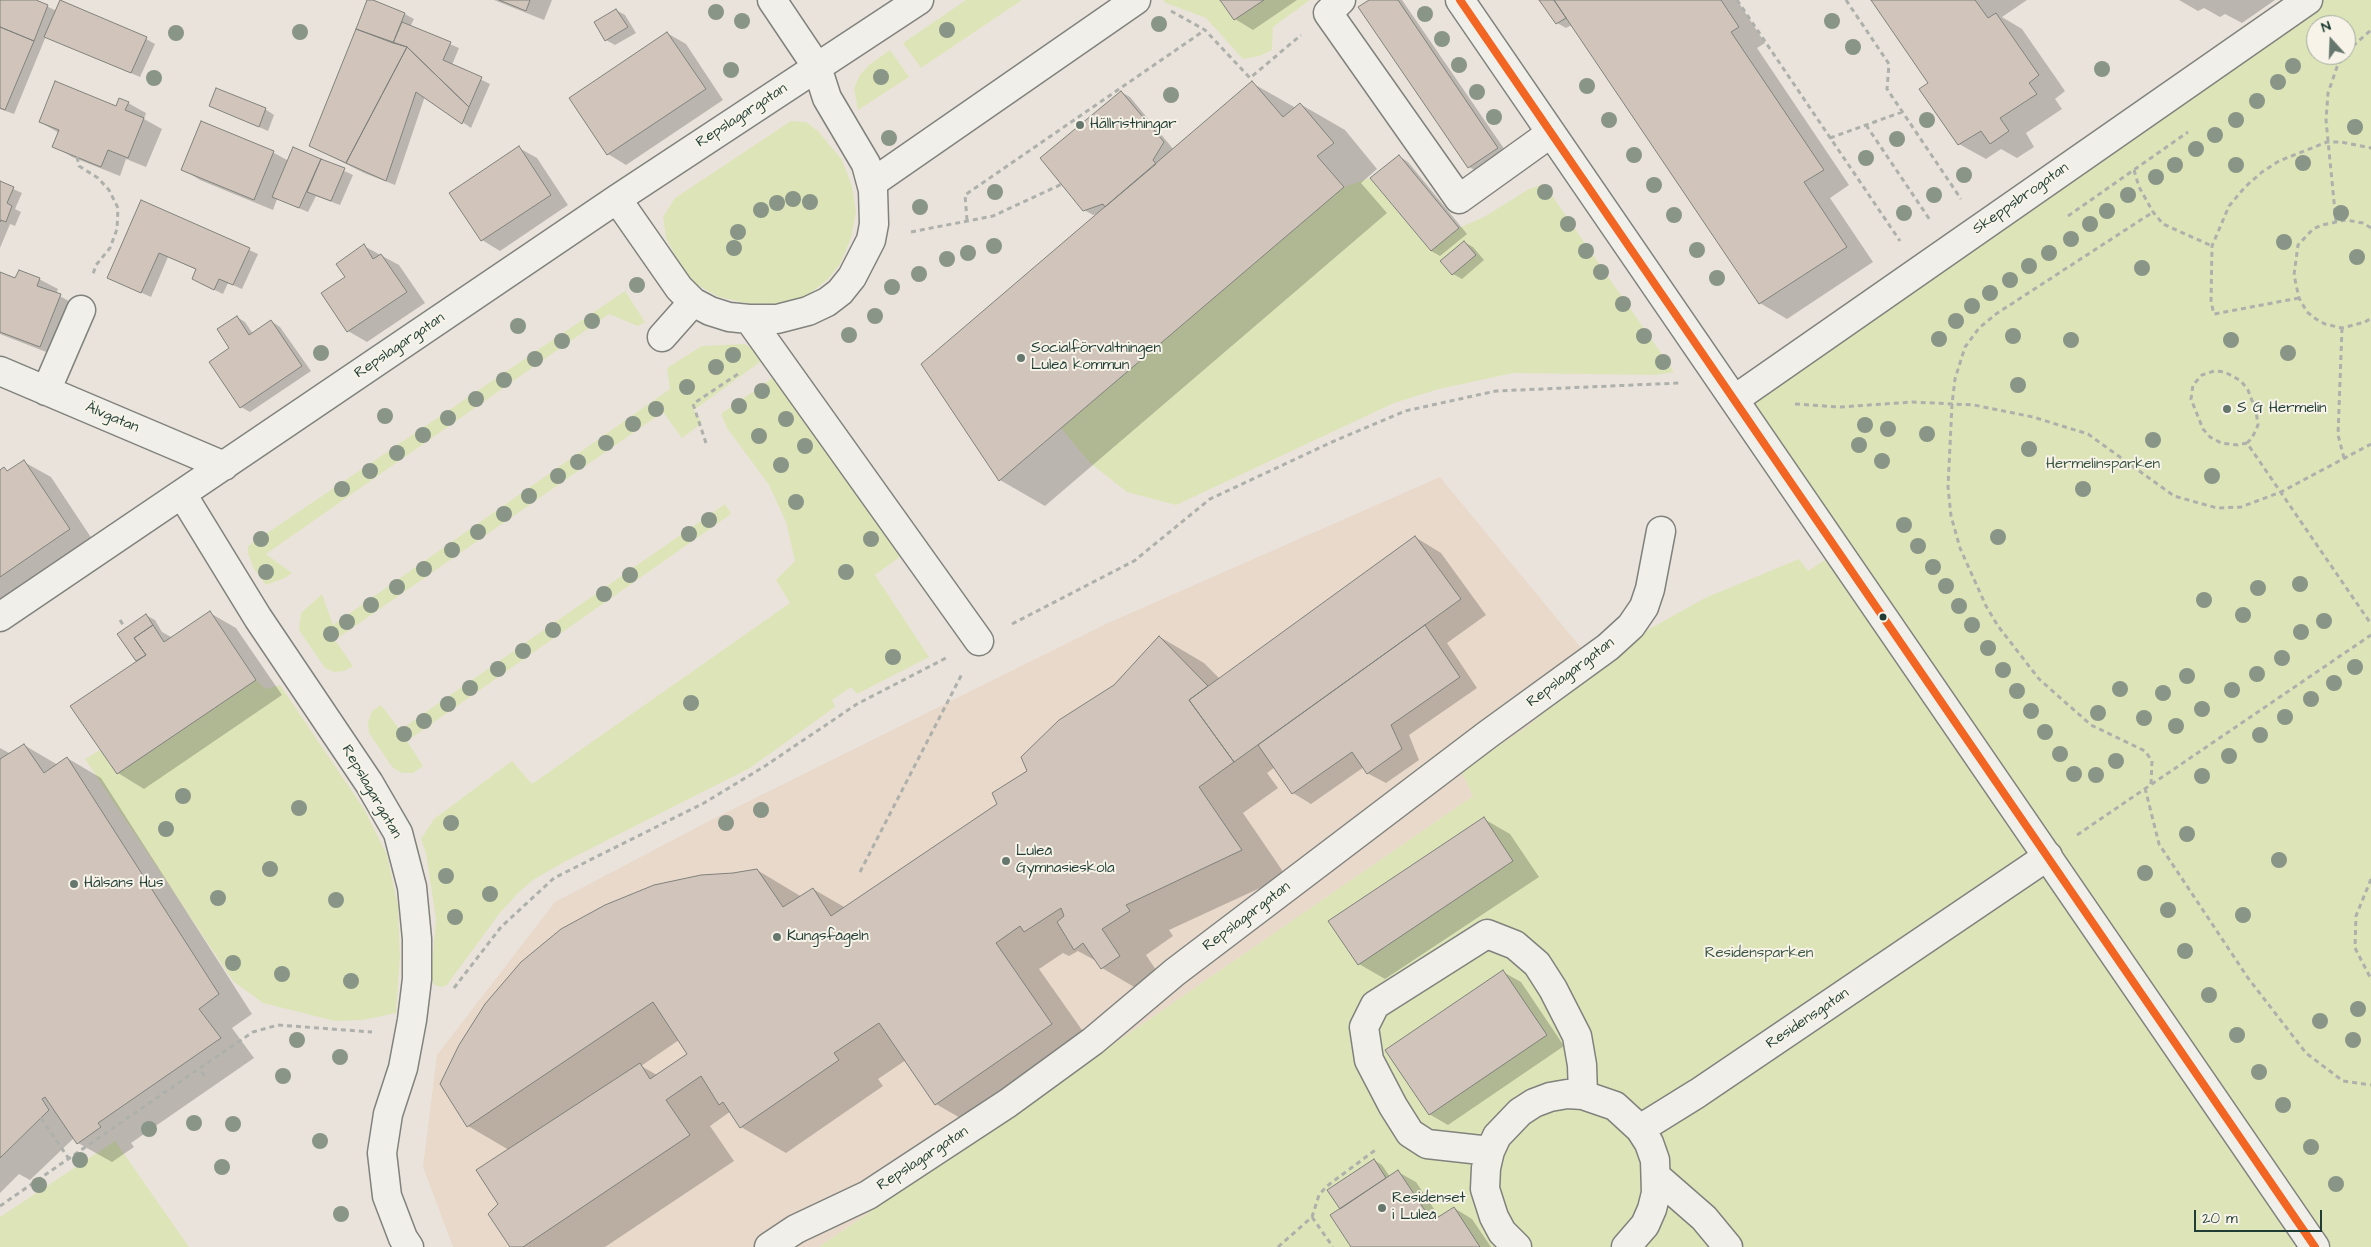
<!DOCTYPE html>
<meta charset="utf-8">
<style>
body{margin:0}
#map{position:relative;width:2371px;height:1247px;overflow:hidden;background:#eae3db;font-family:"Architects Daughter",sans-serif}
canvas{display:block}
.north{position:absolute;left:2306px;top:15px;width:50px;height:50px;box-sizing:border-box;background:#f7f3e8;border:1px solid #a1aaa0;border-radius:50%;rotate:340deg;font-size:14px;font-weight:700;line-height:20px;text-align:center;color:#1f3d34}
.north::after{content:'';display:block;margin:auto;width:18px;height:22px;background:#66776e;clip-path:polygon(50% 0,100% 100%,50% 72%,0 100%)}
.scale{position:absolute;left:2194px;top:1210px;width:128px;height:22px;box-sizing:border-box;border:2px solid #1f3d34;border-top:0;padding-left:6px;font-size:15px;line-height:18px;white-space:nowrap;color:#1f3d34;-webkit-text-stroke:4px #f7f3e8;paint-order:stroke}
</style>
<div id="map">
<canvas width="2371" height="1247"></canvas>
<div class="north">N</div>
<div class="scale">20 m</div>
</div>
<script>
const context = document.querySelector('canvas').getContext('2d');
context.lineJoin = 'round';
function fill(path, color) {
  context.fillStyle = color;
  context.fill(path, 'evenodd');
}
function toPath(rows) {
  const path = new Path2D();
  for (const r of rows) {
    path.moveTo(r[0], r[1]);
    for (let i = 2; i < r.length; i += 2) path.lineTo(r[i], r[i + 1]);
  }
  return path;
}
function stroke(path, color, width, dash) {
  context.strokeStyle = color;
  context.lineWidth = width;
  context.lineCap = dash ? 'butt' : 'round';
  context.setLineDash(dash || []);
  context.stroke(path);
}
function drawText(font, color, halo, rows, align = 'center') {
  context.font = font + ' "Architects Daughter",sans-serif';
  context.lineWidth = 4;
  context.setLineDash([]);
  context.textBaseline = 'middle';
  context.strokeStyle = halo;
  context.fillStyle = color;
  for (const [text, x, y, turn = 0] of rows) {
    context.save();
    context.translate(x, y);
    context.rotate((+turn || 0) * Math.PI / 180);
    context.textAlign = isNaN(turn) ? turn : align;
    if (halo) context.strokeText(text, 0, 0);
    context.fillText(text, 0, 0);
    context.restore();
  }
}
const built = toPath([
 [1440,477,1620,695,819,1247,453,1247,423,1167,437,1055,555,902,711,820,1108,623]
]);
const green = toPath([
 [966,0,1022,0,921,68,903,43],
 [1163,0,1220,0,1234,20,1264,0,1310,0,1273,27,1272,50,1259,56,1243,59,1206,18,1166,3],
 [2299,0,2371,0,2371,1247,819,1247,1473,796,1461,771,1527,727,1628,641,1705,598,1799,559,1808,571,1837,552,1741,402],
 [2316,25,2346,25,2346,55,2316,55],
 [890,50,909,77,858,110,854,88,860,75,869,65],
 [791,121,806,122,818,131,842,160,852,186,856,212,851,238,840,264,828,279,807,296,784,303,754,305,719,297,694,283,678,261,666,238,663,217,675,198],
 [1370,178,1431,251,1459,228,1484,217,1529,189,1544,184,1674,372,1656,375,1513,373,1439,389,1394,403,1176,505,1127,492,1089,462,1061,428,1344,187],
 [625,291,645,322,638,326,609,314,266,554,292,573,285,578,266,585,254,569,248,553,248,546],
 [745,344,753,350,760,362,694,410,702,423,682,438,663,412,335,640,353,666,344,671,334,672,325,668,299,630,301,613,322,594,333,625,670,389,667,368,702,346],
 [778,374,904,554,875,575,929,657,857,694,851,687,832,700,835,707,750,768,564,862,533,880,518,893,499,914,447,985,441,987,434,985,431,977,436,919,426,853,421,839,434,819,512,761,532,784,790,603,776,580,795,561,786,522,769,485,727,428,721,414],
 [725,504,731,514,407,741,423,766,413,773,402,773,393,768,369,733,368,722,372,711,381,705,400,730],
 [256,680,266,689,280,685,364,809,387,855,398,906,400,956,396,1013,363,1020,335,1021,263,1003,233,981,85,759,100,750,117,774],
 [115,1141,189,1247,0,1247,0,1217]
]);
const shadow = toPath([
 [0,0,33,0,57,11,146,39,155,44,140,77,46,36,14,114,0,109],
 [368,0,405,14,414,19,410,27,459,48,452,65,490,84,471,128,425,96,395,185,364,173,311,146],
 [494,0,552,0,544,20],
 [1222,0,1297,0,1253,30,1235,19],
 [1371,0,1402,0,1507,153,1478,172,1469,167,1360,7],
 [1541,0,1737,0,1765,43,1757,48,1849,185,1830,198,1873,262,1787,319,1760,303,1572,25,1566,28,1557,23],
 [1873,0,2027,0,2002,17,2022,29,2065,91,2055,99,2062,109,2026,133,2034,147,2017,158,2001,149,1986,159,1959,144,1930,83],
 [2179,0,2275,0,2242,23,2225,14,2220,17,2204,8,2198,11],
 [616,10,625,15,636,33,615,45,606,40],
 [667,33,686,44,723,100,626,165,608,154],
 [1252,83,1296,108,1300,104,1345,130,1377,169,1361,183,1387,213,1045,506,1000,480,923,364,1100,213,1093,215,1084,210,1121,92,1130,97,1174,150],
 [128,103,146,113,144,119,162,129,146,167,126,159,120,176,72,157,54,146,59,133,40,122,117,108],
 [210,105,265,109,274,115,268,131],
 [202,123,274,153,289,161,294,148,353,175,340,205,316,196,308,212,277,199,273,210,200,180,182,169],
 [519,148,537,158,568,205,500,251,482,240],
 [1399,156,1408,162,1467,234,1440,256,1431,251],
 [0,183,22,193,15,209,21,212,15,226,10,224,0,248],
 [142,202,258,254,242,289,228,283,223,294,202,284,197,270,168,257,151,297,109,278],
 [1464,242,1473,247,1484,260,1462,279,1453,274],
 [364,246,399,265,425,303,367,342,348,331,323,294,347,278],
 [0,273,16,279,39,279,58,289,56,294,78,306,59,357,0,334],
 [237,317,245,322,253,334,271,321,280,327,311,371,250,412,241,407,231,348],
 [24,462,51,477,96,545,0,609,0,471,4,469,9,472],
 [1415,537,1441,553,1486,615,1447,643,1477,688,1409,735,1419,760,1386,783,1367,773,1364,767,1311,804,1293,793,1275,767,1267,773,1278,788,1243,813,1286,876,1169,930,1173,936,1146,955,1164,982,1146,994,1102,968,1098,962,1078,951,1069,956,1063,953,1039,969,1096,1050,981,1130,936,1104,906,1060,878,1079,883,1086,786,1153,741,1127,731,1111,710,1126,734,1161,605,1247,512,1247,500,1204,509,1150,468,1126,733,875,757,870,802,897,813,889,846,908,999,804,1160,637,1204,663,1220,679],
 [679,1040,688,1054,657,1075,641,1066],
 [210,613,236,628,282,695,144,789,118,773,146,615,155,620,162,632,173,638],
 [24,745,58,765,67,758,101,778,252,1014,232,1028,254,1058,131,1143,134,1147,112,1162,78,1143,75,1137,30,1180,19,1174,0,1193,0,748,11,754],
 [1484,819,1510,834,1539,877,1385,979,1359,964],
 [1503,972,1521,982,1564,1046,1448,1125,1429,1114],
 [1374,1160,1382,1165,1390,1177,1398,1172,1416,1182,1440,1218,1454,1208,1472,1219,1491,1247,1353,1247,1342,1209]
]);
const building = toPath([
 [0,0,36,0,48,5,34,41,0,27,0,0],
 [60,0,147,37,131,73,44,37,60,0],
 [367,0,373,0,405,13,393,43,356,29,367,0],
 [499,0,530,0,526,11,499,0],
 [1220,0,1264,0,1234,20,1220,0],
 [1369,0,1398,0,1498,148,1468,168,1358,7,1369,0],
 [1539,0,1554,0,1566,18,1556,24,1539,0],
 [1554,0,1721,0,1739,27,1731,32,1824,170,1804,182,1847,247,1759,304,1554,0],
 [1871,0,1975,0,1988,18,1996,13,2039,75,2029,83,2037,94,2000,118,2009,131,1990,144,1981,131,1958,145,1919,89,1928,83,1871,0],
 [616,9,628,27,605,41,594,22,616,9],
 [402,22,451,42,443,60,482,77,469,107,407,47,393,43,402,22],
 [0,27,34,41,5,110,0,108,0,27],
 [356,29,407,47,346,163,309,146,356,29],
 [667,32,706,89,607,155,569,98,667,32],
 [407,47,469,107,462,124,416,92,386,181,346,163,407,47],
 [55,81,116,106,119,98,129,102,125,110,144,118,128,158,108,150,101,167,52,147,59,130,39,122,55,81],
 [1252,81,1283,117,1300,103,1334,143,1317,156,1344,187,999,481,921,364,1252,81],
 [216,88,266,108,259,127,209,106,216,88],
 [1121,91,1164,142,1153,160,1156,164,1105,207,1103,204,1083,211,1040,158,1121,91],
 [201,121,274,151,254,200,181,170,201,121],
 [519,146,551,195,481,241,449,193,519,146],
 [293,147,321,159,299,208,272,197,293,147],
 [1399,155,1459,228,1431,251,1370,178,1399,155],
 [321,159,345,168,331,201,307,192,321,159],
 [0,181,14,187,7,203,12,206,6,222,1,220,0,222,0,181],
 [141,200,250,248,233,285,219,279,214,290,192,279,196,269,159,253,141,293,107,278,141,200],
 [1464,241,1476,255,1452,275,1440,261,1464,241],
 [364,244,373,259,381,254,407,292,347,332,321,293,345,277,336,264,364,244],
 [19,270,40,278,37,286,61,294,40,347,0,332,0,272,15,278,19,270],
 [237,316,249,335,271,320,302,366,240,408,209,362,229,348,217,329,237,316],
 [24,460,70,529,0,577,0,470,4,467,7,471,24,460],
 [1415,536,1461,599,1234,762,1189,700,1415,536],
 [210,611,256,680,117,774,70,706,146,655,134,638,153,625,164,642,210,611],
 [146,614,153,625,134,638,146,655,136,661,117,634,146,614],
 [1425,625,1460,677,1391,725,1402,749,1367,774,1352,752,1292,794,1258,745,1425,625],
 [1159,636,1208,686,1189,700,1234,762,1199,787,1242,850,1126,905,1130,911,1102,929,1120,956,1101,969,1083,943,1074,950,1057,922,1064,916,1061,908,1024,932,1020,926,996,943,1052,1024,935,1105,879,1023,834,1053,839,1060,740,1128,723,1102,719,1105,701,1076,666,1100,690,1135,523,1247,510,1247,488,1214,498,1204,476,1170,640,1063,650,1079,687,1054,653,1002,467,1127,440,1084,459,1045,485,1004,521,962,561,929,605,905,654,885,701,875,733,873,757,869,783,907,813,888,831,916,997,804,992,793,1027,771,1021,757,1059,720,1114,685,1159,636],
 [24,744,44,773,67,757,219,994,199,1009,221,1038,98,1123,101,1127,77,1144,45,1097,42,1099,49,1110,0,1158,0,759,24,744],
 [1484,817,1513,861,1358,965,1328,921,1484,817],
 [1503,970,1547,1035,1429,1115,1385,1050,1503,970],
 [1374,1159,1386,1178,1340,1209,1327,1190,1374,1159],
 [1398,1170,1432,1221,1454,1207,1480,1247,1351,1247,1330,1215,1398,1170]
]);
const path = toPath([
 [1737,0,1900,241],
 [1846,0,1889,64,1887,89,1961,199],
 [1171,11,1205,30,1250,78,1301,35],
 [2346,52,2371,30],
 [1866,125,1930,220],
 [1830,138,1902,112],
 [77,157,79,166,98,178,109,190,118,208,117,229,110,248,96,265,92,277],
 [2134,170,2139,187,2153,212,2163,224,2212,246],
 [2068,216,2188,132],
 [967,220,965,195,1205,30],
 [2336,222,2326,120,2328,93,2337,67,2344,55],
 [2371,228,2363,223,2346,220,2322,225,2313,229,2298,245,2294,275,2299,298,2307,312,2316,319,2325,324,2342,328,2365,322,2371,318],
 [911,232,993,216,1062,184],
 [2299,298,2214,314,2211,302,2212,246,2229,206,2245,187,2262,172,2279,161,2327,142,2341,142,2371,148],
 [2342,328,2338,435,2344,458],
 [1795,404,1840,407,1912,402,1974,405,2033,417,2088,434,2174,496,2217,508,2241,507,2281,492,2371,444],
 [706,443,693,404,741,372],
 [2247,443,2238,445,2221,443,2210,437,2203,429,2191,399,2193,385,2202,375,2214,371,2225,372,2241,381,2248,390,2256,411,2258,425,2252,438,2247,443,2371,624],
 [120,620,125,628],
 [1012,624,1134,561,1210,499,1332,442,1405,411,1496,391,1679,383],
 [2151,784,2152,761,2145,751,2091,725,2039,679,1998,626,1986,606,1960,548,1951,516,1948,487,1952,404,1955,379,1965,347,1979,328,1996,314,2153,212],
 [2145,788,2159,844,2248,978,2306,1053,2343,1081,2371,1085],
 [2077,835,2371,635],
 [860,872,963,672],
 [2371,879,2356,916,2355,948,2371,979],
 [454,988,501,927,554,878,704,803,765,766,857,704,946,658],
 [204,1076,200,1068,253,1032,278,1025,372,1032],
 [41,1118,69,1159],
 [0,1206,200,1068],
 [1312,1217,1333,1247],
 [1278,1247,1312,1217,1319,1195,1327,1186,1378,1148]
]);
const minor = toPath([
 [1341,0,1328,13,1459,199,1551,133],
 [1460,0,2315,1247],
 [872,183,1136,0],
 [617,199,679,288,693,302,710,311,729,317,749,319,777,319,808,311,827,302,840,292,852,277,871,240,874,224,873,190,866,164,827,98,817,67,772,0],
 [749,319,979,641],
 [662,337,693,302],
 [0,371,224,466],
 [46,391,81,310],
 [1735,399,2308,0],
 [182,494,258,618,369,783,398,833,412,887,417,939,417,979,412,1020,403,1068,388,1114,382,1153,387,1196,403,1238,409,1247],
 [0,617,617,199,919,0],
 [1640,1129,1698,1093,2048,856],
 [1490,1151,1427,1144,1410,1133,1393,1106,1369,1060,1364,1027,1375,1005,1487,934,1515,945,1537,964,1553,989,1577,1036,1582,1065,1583,1095],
 [1657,1177,1704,1218,1728,1247],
 [769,1247,796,1229,868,1195,1008,1103,1093,1041,1175,972,1487,735,1608,647,1631,626,1644,607,1650,589,1661,531],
 [1517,1247,1502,1232,1494,1217,1485,1189,1486,1168,1490,1151,1497,1136,1520,1112,1534,1103,1550,1097,1567,1094,1583,1095,1615,1106,1640,1129,1649,1143,1655,1160,1656,1193,1652,1209,1645,1225,1626,1247]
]);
const bus1 = toPath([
 [1460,0,2315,1247]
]);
const trees = [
 [716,12],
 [1425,14],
 [742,21],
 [1832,21],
 [1159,24],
 [947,30],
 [300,32],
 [176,33],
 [1442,39],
 [1853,47],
 [1459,65],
 [2293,66],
 [2102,69],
 [731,70],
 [881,77],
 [154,78],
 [2278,82],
 [1587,86],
 [1477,92],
 [1171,95],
 [2257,101],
 [1494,117],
 [1609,120],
 [1927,120],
 [2236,120],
 [2355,127],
 [2215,135],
 [889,138],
 [1897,139],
 [2196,149],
 [1634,155],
 [1866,158],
 [2303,163],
 [2175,165],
 [2236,165],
 [1964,175],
 [2156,177],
 [1654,185],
 [995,192],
 [1545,192],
 [1934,195],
 [2128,195],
 [793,199],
 [810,202],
 [777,203],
 [920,207],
 [761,210],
 [2107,211],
 [1904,213],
 [2341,213],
 [1674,215],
 [1568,224],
 [2090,224],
 [738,232],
 [2071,239],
 [2284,242],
 [994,246],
 [734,248],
 [1697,250],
 [1586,251],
 [968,253],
 [2049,253],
 [2357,257],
 [947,259],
 [2029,266],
 [2142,268],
 [1601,272],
 [919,274],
 [1717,278],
 [2010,280],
 [637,285],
 [892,287],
 [1990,293],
 [1623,304],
 [1972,306],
 [875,316],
 [592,321],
 [1956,321],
 [518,326],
 [849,335],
 [1644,336],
 [2013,336],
 [1939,339],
 [2071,340],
 [2231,340],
 [562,341],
 [321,353],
 [2288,353],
 [733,355],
 [535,359],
 [1663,362],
 [716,367],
 [504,380],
 [2018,385],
 [687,387],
 [762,391],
 [476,399],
 [739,406],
 [656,409],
 [385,416],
 [448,418],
 [786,419],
 [633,424],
 [1865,425],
 [1888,429],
 [1927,434],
 [423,435],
 [759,436],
 [2153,440],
 [606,443],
 [1859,445],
 [805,446],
 [2029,449],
 [397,453],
 [1882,461],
 [578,462],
 [781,465],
 [370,471],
 [558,476],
 [2212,476],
 [342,489],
 [2083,489],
 [529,496],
 [796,502],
 [504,514],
 [709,520],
 [1904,525],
 [478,532],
 [689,534],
 [1998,537],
 [261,539],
 [871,539],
 [1918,546],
 [452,550],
 [1933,567],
 [424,569],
 [266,572],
 [846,572],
 [630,575],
 [2300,584],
 [1946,586],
 [397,587],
 [2258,588],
 [604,594],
 [2204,600],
 [371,605],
 [1959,606],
 [2243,615],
 [2324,621],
 [347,622],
 [1972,625],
 [553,630],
 [2301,632],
 [331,634],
 [1988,648],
 [523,651],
 [893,657],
 [2282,658],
 [2355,667],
 [498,669],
 [2003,670],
 [2257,674],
 [2187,676],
 [2334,683],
 [470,688],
 [2120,689],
 [2232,690],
 [2017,691],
 [2163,693],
 [2311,699],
 [691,703],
 [448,704],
 [2202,709],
 [2031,711],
 [2098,713],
 [2285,717],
 [2144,718],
 [424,721],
 [2176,726],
 [2045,732],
 [404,734],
 [2260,735],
 [2060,754],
 [2229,756],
 [2116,761],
 [2074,774],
 [2096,775],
 [2202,776],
 [183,796],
 [299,808],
 [761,810],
 [451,823],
 [726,823],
 [166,829],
 [2187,834],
 [2279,860],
 [270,869],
 [2145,873],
 [446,876],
 [490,894],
 [218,898],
 [336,900],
 [2168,910],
 [2243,915],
 [455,917],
 [2185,951],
 [233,963],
 [282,974],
 [351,981],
 [2209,995],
 [2358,1009],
 [2320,1021],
 [2237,1035],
 [297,1040],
 [2353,1040],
 [340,1057],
 [2259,1072],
 [283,1076],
 [2283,1105],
 [194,1123],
 [233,1124],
 [149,1129],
 [320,1141],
 [2311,1147],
 [80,1160],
 [222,1167],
 [2336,1184],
 [39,1185],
 [341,1214]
];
const markers = [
 [1080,125,5,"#66776e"],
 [1021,358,5,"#66776e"],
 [2227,409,5,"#66776e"],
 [1883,617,4.5,"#1f3d34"],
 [1006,861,5,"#66776e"],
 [74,884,5,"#66776e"],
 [777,937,5,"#66776e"],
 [1382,1208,5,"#66776e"]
];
const streetNames = [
 ["Repslagargatan",742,116,-33],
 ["Skeppsbrogatan",2021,199,-35],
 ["Repslagargatan",400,346,-34],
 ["Älvgatan",112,418,23],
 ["Repslagargatan",1571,673,-37],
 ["Repslagargatan",371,792,60],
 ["Repslagargatan",1247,917,-37],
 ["Residensgatan",1808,1019,-34],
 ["Repslagargatan",923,1159,-33]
];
const poiNames = [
 ["Hällristningar",1090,125],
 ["Socialförvaltningen",1031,349],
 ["Luleå kommun",1031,366],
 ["S G Hermelin",2237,409],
 ["Luleå",1016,852],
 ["Gymnasieskola",1016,869],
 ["Hälsans Hus",84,884],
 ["Kungsfågeln",787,937],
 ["Residenset",1392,1199],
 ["i Luleå",1392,1216]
];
const parkNames = [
 ["Hermelinsparken",2103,465],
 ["Residensparken",1759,954]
];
fill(built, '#e9d9cb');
fill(green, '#dde5b8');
fill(shadow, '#0003');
fill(building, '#d1c5bb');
stroke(building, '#80827d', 1);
stroke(minor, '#80827d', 31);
stroke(path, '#aeb0ab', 3, [5, 4]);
stroke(minor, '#f1efea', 28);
stroke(bus1, '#f26522', 8);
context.fillStyle = '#899587';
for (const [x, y] of trees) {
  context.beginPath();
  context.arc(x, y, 8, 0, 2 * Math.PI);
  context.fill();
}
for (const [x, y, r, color] of markers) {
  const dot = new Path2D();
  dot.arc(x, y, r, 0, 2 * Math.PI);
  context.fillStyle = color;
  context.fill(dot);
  stroke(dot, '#f7f3e8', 2);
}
drawText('15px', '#1f3d34', '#f7f3e8', streetNames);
drawText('15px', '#1f3d34', '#f7f3e8', poiNames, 'left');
drawText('15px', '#3a5643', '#f7f3e8', parkNames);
</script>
